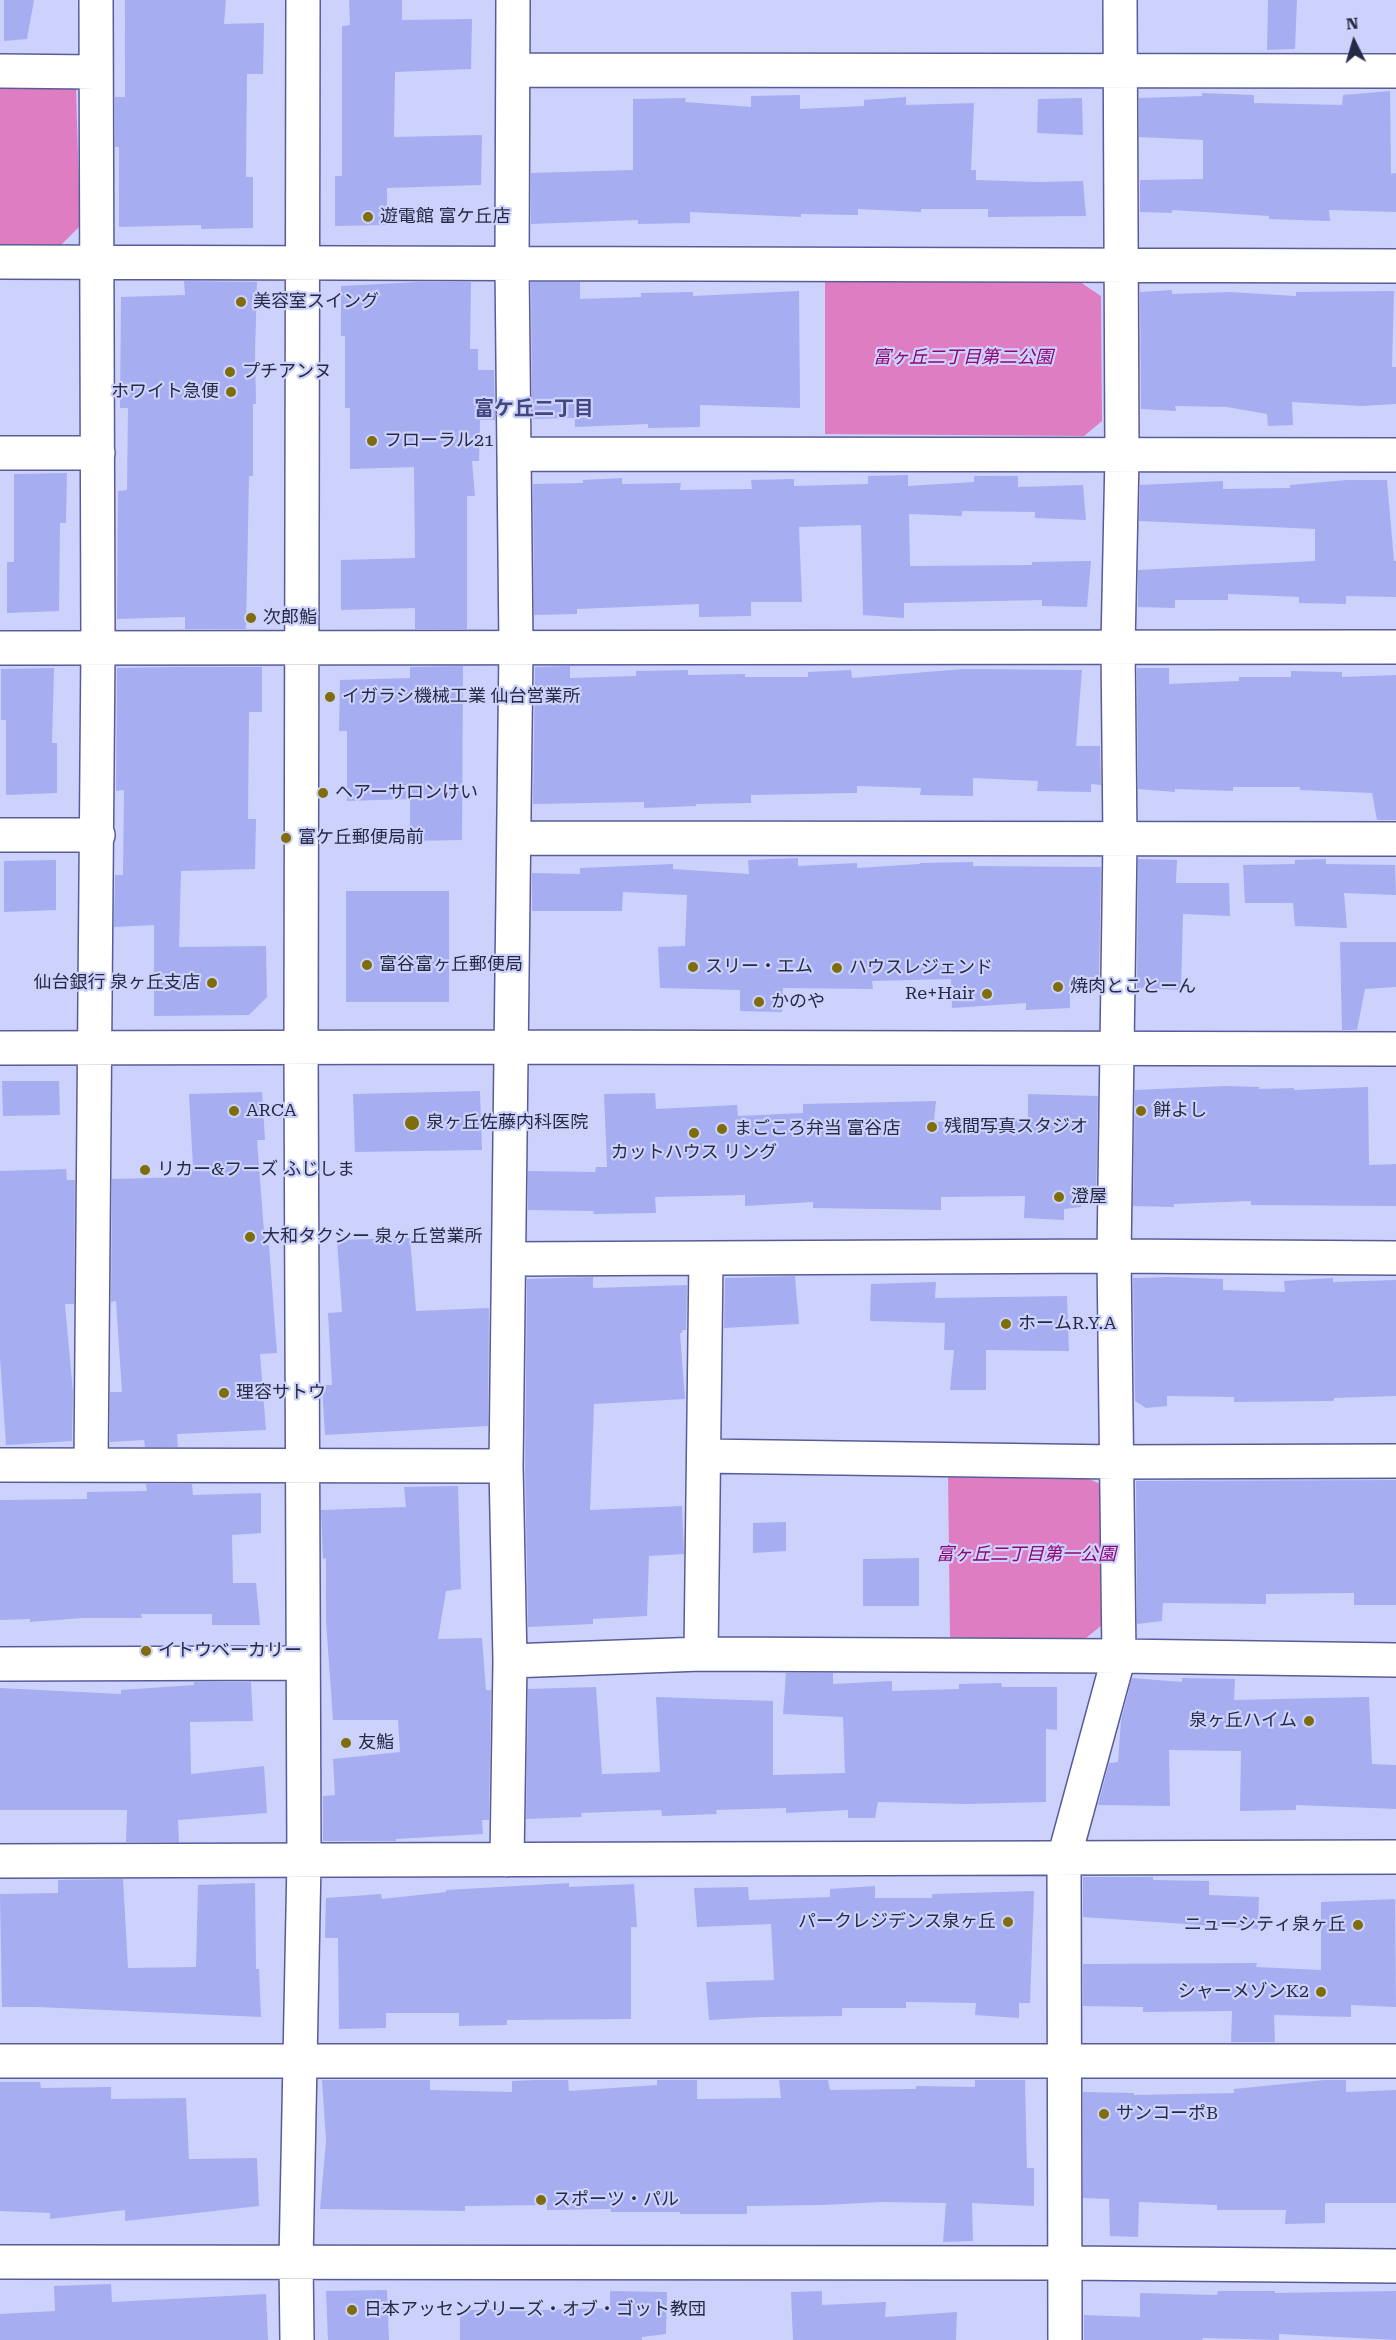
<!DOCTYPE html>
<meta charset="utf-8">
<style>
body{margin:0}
#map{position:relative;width:1396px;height:2340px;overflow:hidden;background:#ccd2fb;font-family:"Roboto Serif",serif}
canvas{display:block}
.north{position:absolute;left:1324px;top:12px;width:60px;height:60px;-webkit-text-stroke:4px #ccd2fb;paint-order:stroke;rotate:355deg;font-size:16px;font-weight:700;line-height:24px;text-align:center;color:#272a44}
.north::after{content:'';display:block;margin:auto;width:21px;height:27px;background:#272a44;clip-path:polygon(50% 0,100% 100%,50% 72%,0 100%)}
</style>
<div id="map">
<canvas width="1396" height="2340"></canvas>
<div class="north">N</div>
</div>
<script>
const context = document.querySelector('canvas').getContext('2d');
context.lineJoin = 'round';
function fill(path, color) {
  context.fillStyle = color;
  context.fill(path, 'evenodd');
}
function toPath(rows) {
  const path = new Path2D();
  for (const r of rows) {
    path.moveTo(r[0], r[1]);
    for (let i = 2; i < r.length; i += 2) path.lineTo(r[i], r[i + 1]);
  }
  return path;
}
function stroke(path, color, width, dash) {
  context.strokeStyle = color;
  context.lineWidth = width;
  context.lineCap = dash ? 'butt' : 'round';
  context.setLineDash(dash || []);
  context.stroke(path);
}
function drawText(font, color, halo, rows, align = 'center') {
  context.font = font + ' "Roboto Serif","Noto Sans JP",serif';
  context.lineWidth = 4.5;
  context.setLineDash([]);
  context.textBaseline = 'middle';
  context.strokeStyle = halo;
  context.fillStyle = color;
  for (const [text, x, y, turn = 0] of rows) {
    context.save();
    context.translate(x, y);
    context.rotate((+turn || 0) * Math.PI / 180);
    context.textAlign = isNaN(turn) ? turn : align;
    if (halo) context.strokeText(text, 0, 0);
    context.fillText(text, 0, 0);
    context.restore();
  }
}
const green = toPath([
 [0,86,76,87,80,226,59,247,0,247],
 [1077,280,1101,296,1102,421,1084,436,825,434,825,281],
 [948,1472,1072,1472,1103,1485,1102,1625,1080,1643,950,1637]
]);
const building = toPath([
 [4,0,34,0,27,39,4,41],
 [125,0,226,0,224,24,264,23,263,74,247,74,246,177,253,177,253,228,201,229,201,225,119,227,119,147,115,147,115,97,125,97],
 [349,0,402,0,402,20,472,19,471,69,395,72,394,137,482,135,481,185,387,188,387,225,335,226,335,176,342,176,342,26,350,25],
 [1268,0,1297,0,1295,49,1267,50],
 [1390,91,1391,174,1396,173,1396,212,1329,210,1330,221,1269,219,1269,216,1172,210,1172,213,1140,212,1140,180,1203,179,1203,140,1139,137,1139,98,1202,96,1202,93,1254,95,1254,103,1342,105,1343,95],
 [800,95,800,109,864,106,864,100,906,97,906,105,974,103,971,170,976,170,976,180,1040,182,1083,181,1086,216,988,217,988,209,921,209,921,212,858,209,858,215,801,214,801,217,690,212,690,223,638,224,638,220,531,224,531,173,633,170,633,99,686,98,685,102,751,107,751,96],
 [1082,98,1083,135,1037,133,1038,99],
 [184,281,257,282,255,353,256,404,253,404,253,476,249,476,246,629,185,629,185,617,117,619,118,491,127,490,128,408,120,408,121,297,185,295],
 [418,282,471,282,470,349,478,349,478,370,494,370,495,420,480,420,479,461,472,461,475,496,467,496,467,629,415,629,415,608,341,610,341,560,415,558,414,467,350,469,350,408,345,408,345,336,341,336,341,286],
 [531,282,580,282,580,299,641,297,641,293,693,292,693,296,799,291,800,408,700,405,700,427,648,428,648,424,575,427,575,418,532,419],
 [1172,290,1172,294,1230,292,1296,296,1296,292,1394,291,1392,367,1396,367,1396,404,1362,406,1292,402,1293,425,1268,426,1267,414,1227,407,1175,406,1176,411,1141,409,1140,292],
 [67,473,66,523,60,523,59,611,7,613,7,562,14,562,14,474],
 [908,475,908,486,974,482,974,476,1018,476,1018,487,1083,485,1086,520,1035,518,1035,512,962,511,962,516,909,514,910,566,1032,565,1032,562,1091,561,1087,607,1042,606,1042,600,904,603,904,618,863,615,861,525,799,527,802,602,751,602,751,616,699,617,699,604,577,609,577,614,534,615,533,484,583,483,583,480,622,478,622,484,681,483,680,490,752,489,751,480,794,479,794,486,868,484,868,476],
 [1347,480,1387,480,1394,561,1396,561,1396,597,1346,596,1346,604,1299,603,1299,597,1228,594,1228,600,1175,600,1175,608,1138,607,1138,570,1315,561,1315,529,1139,521,1140,485,1223,481,1223,489,1290,488,1290,485],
 [463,666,462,840,410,841,410,799,347,801,347,731,339,731,340,680,410,678,410,667],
 [570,666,570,678,636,676,636,671,688,670,688,675,745,674,745,677,808,677,808,672,851,670,852,678,964,669,1082,670,1076,746,1100,746,1101,785,1091,784,1091,792,1037,791,1038,781,973,778,973,796,920,795,921,788,857,786,857,793,751,795,751,803,696,804,696,806,644,808,644,802,533,804,535,667],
 [176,667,262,667,262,712,249,712,248,819,256,819,255,869,181,871,179,947,266,946,267,997,249,1015,154,1016,154,925,114,927,115,875,123,875,124,790,116,791,117,668],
 [54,668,52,743,57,743,57,793,6,795,6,720,1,720,1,669],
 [1137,668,1169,668,1169,684,1239,681,1239,677,1291,677,1291,671,1342,672,1342,677,1396,675,1396,820,1377,820,1372,793,1300,790,1300,787,1233,787,1233,791,1175,789,1175,792,1138,789],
 [798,858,798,866,857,863,857,868,920,864,920,863,973,862,973,866,1101,867,1099,977,1070,979,1070,1008,1026,1010,1026,1003,952,1008,951,979,872,981,873,989,783,988,782,1012,740,1011,740,990,660,988,658,947,685,946,687,895,623,892,622,911,532,911,532,873,580,874,580,868,673,864,673,869,749,874,748,860],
 [1138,859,1177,860,1176,883,1229,883,1230,916,1183,914,1181,990,1137,988],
 [1326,859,1326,864,1395,865,1396,895,1344,893,1347,928,1295,926,1293,903,1245,903,1243,865,1295,864,1295,860],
 [56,860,56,910,4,912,4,861],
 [346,891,449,891,449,1002,346,1002],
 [1340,942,1396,942,1396,987,1365,989,1357,1030,1342,1030],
 [2,1081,59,1081,60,1115,3,1116],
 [1225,1086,1259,1087,1259,1089,1294,1088,1294,1090,1368,1087,1369,1165,1396,1164,1396,1206,1251,1205,1251,1201,1174,1204,1174,1207,1133,1206,1135,1090],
 [480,1091,482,1150,355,1152,353,1094],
 [262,1092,265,1140,257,1140,265,1245,269,1245,277,1353,260,1354,266,1430,177,1434,178,1447,145,1447,144,1440,110,1442,110,1392,122,1392,116,1301,111,1302,112,1179,187,1177,186,1168,193,1168,189,1094],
 [655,1093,656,1109,737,1105,738,1116,803,1113,803,1104,936,1101,934,1122,1028,1118,1028,1094,1098,1096,1096,1204,1081,1204,1081,1207,1064,1209,1064,1220,1024,1218,1025,1196,941,1197,941,1210,813,1208,813,1202,745,1206,745,1195,655,1197,656,1213,593,1214,594,1211,528,1210,528,1171,595,1172,596,1167,607,1167,604,1094],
 [66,1169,67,1180,75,1180,74,1304,65,1304,73,1393,72,1441,6,1445,0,1358,0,1171],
 [410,1238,416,1311,489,1308,488,1426,325,1435,322,1385,332,1385,328,1313,342,1312,337,1240],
 [795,1276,799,1324,724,1328,725,1278],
 [593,1277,593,1288,687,1285,686,1330,682,1330,682,1333,680,1333,685,1399,594,1404,590,1510,682,1506,684,1554,649,1556,647,1616,593,1619,593,1624,528,1627,525,1466,527,1279],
 [1169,1277,1223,1279,1223,1290,1285,1292,1284,1281,1333,1278,1333,1282,1396,1280,1396,1396,1334,1398,1334,1401,1234,1402,1234,1397,1167,1396,1167,1406,1146,1408,1135,1401,1133,1278],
 [936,1282,935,1298,1067,1296,1069,1351,986,1350,986,1390,950,1390,954,1350,944,1350,945,1323,870,1321,871,1284],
 [1396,1480,1396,1605,1354,1605,1354,1593,1266,1594,1266,1604,1163,1603,1162,1621,1137,1624,1136,1481],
 [146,1484,192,1484,193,1495,261,1493,261,1533,232,1535,233,1583,256,1583,260,1625,212,1625,212,1614,141,1614,142,1618,83,1618,30,1622,30,1619,0,1620,0,1500,87,1499,87,1492,147,1491],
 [458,1486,461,1589,446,1591,438,1639,482,1638,486,1690,491,1690,489,1820,482,1820,483,1834,396,1839,396,1841,323,1841,323,1796,335,1795,333,1759,400,1752,398,1720,333,1720,326,1621,326,1558,323,1559,321,1510,406,1507,404,1487],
 [786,1522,786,1551,753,1553,753,1523],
 [919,1558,919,1606,863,1606,863,1559],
 [786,1673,833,1673,833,1684,892,1681,892,1691,959,1689,959,1684,1001,1683,1002,1687,1057,1687,1057,1730,1046,1729,1046,1802,966,1804,878,1802,875,1818,848,1818,848,1810,786,1813,786,1808,716,1810,717,1814,662,1816,661,1810,581,1813,582,1817,526,1819,528,1689,596,1687,602,1774,660,1772,656,1697,773,1701,773,1775,845,1773,843,1717,783,1714],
 [1132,1678,1182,1682,1182,1678,1235,1679,1234,1700,1369,1697,1372,1764,1396,1765,1396,1809,1296,1805,1296,1810,1240,1811,1241,1751,1169,1750,1170,1806,1098,1805,1109,1763,1118,1762,1121,1720],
 [194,1682,251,1682,253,1721,190,1722,191,1774,264,1766,267,1813,178,1820,179,1842,126,1842,127,1810,0,1810,0,1688,121,1694,121,1690,194,1685],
 [1083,1877,1153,1877,1153,1880,1209,1881,1209,1895,1259,1897,1258,1929,1083,1917],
 [123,1879,128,1968,196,1967,198,1885,255,1883,256,1969,259,1969,261,2017,38,2007,2,2007,0,1894,58,1893,58,1880],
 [569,1883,569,1887,634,1884,637,1927,631,1927,631,2019,507,2020,507,2025,459,2026,459,2013,386,2013,386,2028,339,2029,338,1938,325,1938,326,1898,381,1894,382,1899,446,1892,446,1890],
 [875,1886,875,1898,932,1898,932,1894,1034,1891,1030,2003,1019,2003,1019,2018,975,2015,976,2003,906,2002,906,2008,842,2008,842,2016,763,2017,709,2020,706,1982,774,1980,771,1924,697,1927,694,1888,748,1887,749,1900,830,1897,830,1889],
 [1395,1899,1396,2007,1351,2005,1351,2017,1274,2015,1275,2042,1231,2042,1232,2011,1143,2012,1143,2007,1083,2006,1083,1964,1257,1963,1256,1967,1321,1970,1321,1902],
 [322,2080,430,2080,430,2090,512,2092,512,2081,536,2080,568,2080,569,2091,657,2085,657,2080,697,2080,697,2099,781,2098,779,2080,828,2080,830,2090,916,2089,916,2086,975,2087,975,2080,1025,2080,1027,2168,1034,2168,1034,2206,972,2203,973,2241,943,2242,946,2203,881,2202,823,2205,747,2206,747,2214,680,2214,680,2212,611,2212,611,2209,547,2210,547,2205,465,2206,465,2211,320,2209,326,2141],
 [1324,2080,1346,2080,1346,2092,1396,2090,1396,2203,1325,2203,1325,2223,1285,2224,1286,2210,1217,2210,1217,2205,1139,2202,1138,2237,1110,2236,1109,2199,1083,2198,1083,2092,1134,2093,1134,2095,1234,2093,1234,2089],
 [0,2082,40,2082,41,2088,111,2087,111,2099,186,2098,189,2159,257,2158,259,2206,125,2221,125,2210,50,2219,50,2213,0,2211],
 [111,2284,112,2302,266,2294,268,2340,0,2340,0,2314,55,2311,54,2286],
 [387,2290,389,2340,328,2340,326,2291],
 [610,2291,667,2292,666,2334,642,2337,642,2340,460,2340,460,2311,488,2309,541,2312,541,2310,610,2308],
 [822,2291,822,2305,886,2302,885,2317,957,2312,956,2340,793,2340,791,2292],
 [1218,2291,1275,2291,1275,2293,1396,2291,1396,2340,1279,2334,1279,2340,1203,2338,1202,2340,1084,2340,1084,2315,1140,2317,1140,2293,1217,2295]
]);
const minor = toPath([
 [514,70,1396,71],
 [0,71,96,72],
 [0,262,1396,266],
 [0,453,98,453],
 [514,454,1396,455],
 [0,648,1396,647],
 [0,835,98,835],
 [515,838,1396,839],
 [0,1048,510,1047,1396,1049],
 [510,1259,1114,1256,1396,1258],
 [704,1456,1115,1462,1396,1461],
 [0,1465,506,1466],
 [91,1465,98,648,96,0],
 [701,1654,706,1259],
 [510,1661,701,1654,1119,1656,1396,1660],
 [0,1664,303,1663],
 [507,1860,510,1661,506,1466,516,648,512,264,513,0],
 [0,1861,1396,1857],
 [0,2061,1396,2061],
 [0,2262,1065,2263,1396,2266],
 [297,2340,296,2261,304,1861,301,1047,303,0],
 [1065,2340,1064,1858,1119,1656,1114,1256,1120,840,1118,646,1122,456,1120,0]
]);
const markers = [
 [368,217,6,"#7e6d0a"],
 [241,302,6,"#7e6d0a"],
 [230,372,6,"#7e6d0a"],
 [231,392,6,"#7e6d0a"],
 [372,441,6,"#7e6d0a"],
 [251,618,6,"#7e6d0a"],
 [330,697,6,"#7e6d0a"],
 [323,793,6,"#7e6d0a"],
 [286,838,6,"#7e6d0a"],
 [367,965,6,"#7e6d0a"],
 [693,967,6,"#7e6d0a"],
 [837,968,6,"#7e6d0a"],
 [212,983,6,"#7e6d0a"],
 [1058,987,6,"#7e6d0a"],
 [987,994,6,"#7e6d0a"],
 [759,1002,6,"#7e6d0a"],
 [234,1111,6,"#7e6d0a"],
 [1141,1111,6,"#7e6d0a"],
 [412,1123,8,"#7e6d0a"],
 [932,1127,6,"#7e6d0a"],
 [722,1129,6,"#7e6d0a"],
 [694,1133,6,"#7e6d0a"],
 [145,1170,6,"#7e6d0a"],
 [1059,1197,6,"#7e6d0a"],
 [250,1237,6,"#7e6d0a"],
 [1006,1324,6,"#7e6d0a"],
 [224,1393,6,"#7e6d0a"],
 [146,1651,6,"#7e6d0a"],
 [1309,1721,6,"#7e6d0a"],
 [346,1743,6,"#7e6d0a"],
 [1008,1922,6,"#7e6d0a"],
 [1358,1925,6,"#7e6d0a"],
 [1321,1992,6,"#7e6d0a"],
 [1104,2114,6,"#7e6d0a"],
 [541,2200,6,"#7e6d0a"],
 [352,2310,6,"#7e6d0a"]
];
const poiNames = [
 ["遊電館 富ケ丘店",380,217],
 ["美容室スイング",253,302],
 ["プチアンヌ",242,372],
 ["ホワイト急便",219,392,"right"],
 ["フローラル21",384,441],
 ["次郎鮨",263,618],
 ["イガラシ機械工業 仙台営業所",342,697],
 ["ヘアーサロンけい",335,793],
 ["富ケ丘郵便局前",298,838],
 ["富谷富ヶ丘郵便局",379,965],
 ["スリー・エム",705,967],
 ["ハウスレジェンド",849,968],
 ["仙台銀行 泉ヶ丘支店",200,983,"right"],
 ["焼肉とことーん",1070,987],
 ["Re+Hair",975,994,"right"],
 ["かのや",771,1002],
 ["ARCA",246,1111],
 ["餅よし",1153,1111],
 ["泉ヶ丘佐藤内科医院",426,1123],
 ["残間写真スタジオ",944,1127],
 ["まごころ弁当 富谷店",734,1129],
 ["カットハウス リング",694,1153,"center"],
 ["リカー&フーズ ふじしま",157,1170],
 ["澄屋",1071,1197],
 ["大和タクシー 泉ヶ丘営業所",262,1237],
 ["ホームR.Y.A",1018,1324],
 ["理容サトウ",236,1393],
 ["イトウベーカリー",158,1651],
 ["泉ヶ丘ハイム",1297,1721,"right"],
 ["友鮨",358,1743],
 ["パークレジデンス泉ヶ丘",996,1922,"right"],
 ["ニューシティ泉ヶ丘",1346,1925,"right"],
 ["シャーメゾンK2",1309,1992,"right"],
 ["サンコーポB",1116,2114],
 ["スポーツ・パル",553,2200],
 ["日本アッセンブリーズ・オブ・ゴット教団",364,2310]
];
const parkNames = [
 ["富ヶ丘二丁目第二公園",963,358],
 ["富ヶ丘二丁目第一公園",1026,1555]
];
const neighbourhoodNames = [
 ["富ケ丘二丁目",534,409]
];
fill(green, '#df7dc3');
fill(building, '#a6aef1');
stroke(minor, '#585d9a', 36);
stroke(minor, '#fff', 33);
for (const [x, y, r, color] of markers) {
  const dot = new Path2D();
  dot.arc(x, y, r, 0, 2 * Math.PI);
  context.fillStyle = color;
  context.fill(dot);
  stroke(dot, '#ccd2fb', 2);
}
drawText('18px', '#272a44', '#ccd2fb', poiNames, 'left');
drawText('italic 18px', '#8f0375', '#ccd2fb', parkNames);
drawText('bold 20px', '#434781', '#ccd2fb', neighbourhoodNames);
</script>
